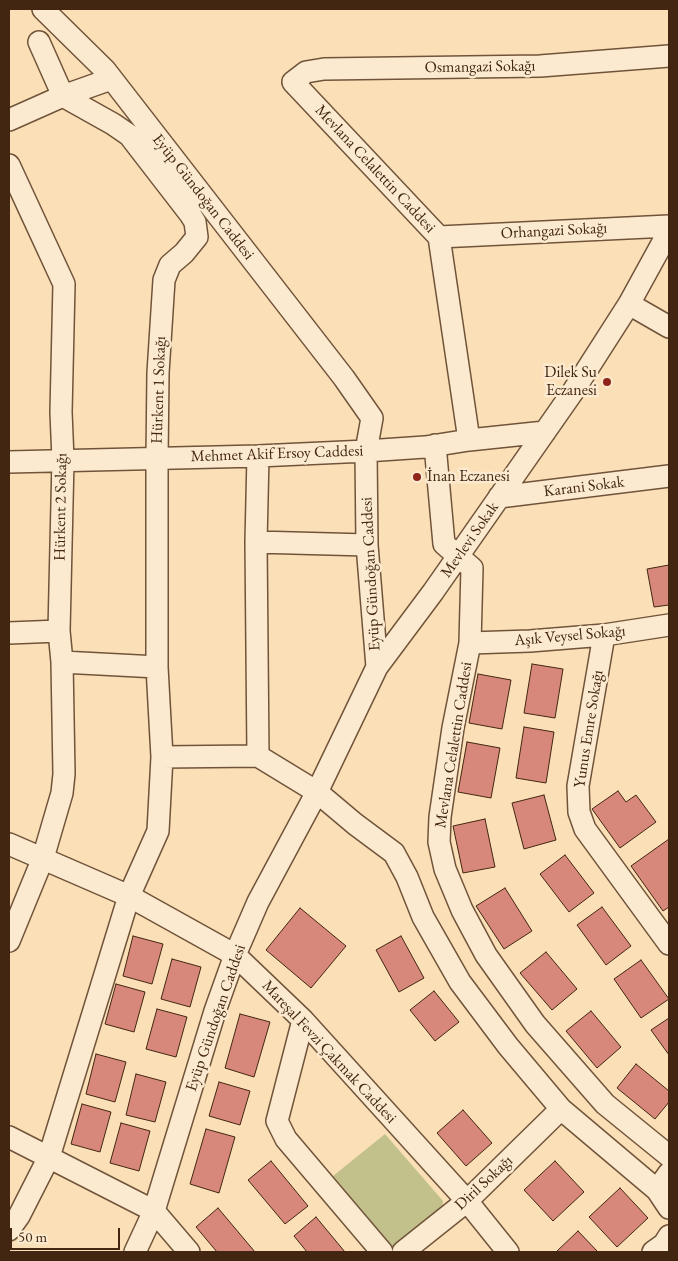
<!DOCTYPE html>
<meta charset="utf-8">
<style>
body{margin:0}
#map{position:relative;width:678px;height:1261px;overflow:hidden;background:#fbdfb7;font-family:"EB Garamond",serif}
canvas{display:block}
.frame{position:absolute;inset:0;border:10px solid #422611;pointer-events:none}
.scale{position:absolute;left:10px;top:1228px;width:110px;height:22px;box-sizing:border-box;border:2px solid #422611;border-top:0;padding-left:6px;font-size:15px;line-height:18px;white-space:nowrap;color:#422611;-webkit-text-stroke:4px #fcead0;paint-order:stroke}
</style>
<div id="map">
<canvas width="678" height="1261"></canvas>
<div class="frame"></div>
<div class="scale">50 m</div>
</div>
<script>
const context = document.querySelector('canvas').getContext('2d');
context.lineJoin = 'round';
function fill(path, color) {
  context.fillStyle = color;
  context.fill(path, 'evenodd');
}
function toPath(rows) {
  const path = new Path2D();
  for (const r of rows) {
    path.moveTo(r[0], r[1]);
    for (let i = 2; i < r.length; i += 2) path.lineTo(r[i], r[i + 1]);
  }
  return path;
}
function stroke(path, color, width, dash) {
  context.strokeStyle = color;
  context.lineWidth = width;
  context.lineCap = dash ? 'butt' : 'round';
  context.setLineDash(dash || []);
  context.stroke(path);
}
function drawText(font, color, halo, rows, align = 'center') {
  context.font = font + ' "EB Garamond",serif';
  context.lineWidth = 5;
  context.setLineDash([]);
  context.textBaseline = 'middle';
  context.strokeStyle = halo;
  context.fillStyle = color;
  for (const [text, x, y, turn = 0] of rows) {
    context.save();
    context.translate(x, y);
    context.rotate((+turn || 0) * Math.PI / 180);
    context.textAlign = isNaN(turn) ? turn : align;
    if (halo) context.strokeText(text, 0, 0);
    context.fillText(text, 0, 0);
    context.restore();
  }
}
const green = toPath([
 [385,1134,443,1201,442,1211,397,1252,333,1176]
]);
const building = toPath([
 [669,565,669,605,654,607,647,569,669,565],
 [532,664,563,669,555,718,524,713,532,664],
 [478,674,511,680,502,729,469,723,478,674],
 [524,727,554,732,546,783,516,778,524,727],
 [467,742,500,748,491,798,458,792,467,742],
 [618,791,626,802,636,795,656,822,620,848,592,809,618,791],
 [544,795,556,840,524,849,512,803,544,795],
 [485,819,495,867,463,873,453,826,485,819],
 [669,839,669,907,663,911,631,866,669,839],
 [565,855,594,893,569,912,540,874,565,855],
 [505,888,532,931,504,949,476,906,505,888],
 [602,907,631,946,606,965,577,925,602,907],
 [300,908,346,946,311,988,266,950,300,908],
 [133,936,163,944,152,984,123,976,133,936],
 [401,936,424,978,399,992,376,950,401,936],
 [546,952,577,989,552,1010,520,973,546,952],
 [172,959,201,967,190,1007,161,999,172,959],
 [641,960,669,999,641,1018,614,979,641,960],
 [116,984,145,992,134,1032,105,1024,116,984],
 [434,991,459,1022,435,1041,410,1010,434,991],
 [157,1009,187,1017,176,1057,146,1049,157,1009],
 [591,1011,621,1047,597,1068,566,1031,591,1011],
 [240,1014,270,1022,254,1077,225,1068,240,1014],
 [669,1018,669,1055,651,1030,669,1018],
 [96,1054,126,1062,115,1102,86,1094,96,1054],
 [636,1064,669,1091,669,1102,655,1119,617,1088,636,1064],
 [136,1074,166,1082,155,1122,126,1115,136,1074],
 [219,1082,250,1091,240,1125,209,1116,219,1082],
 [82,1104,111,1112,100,1152,71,1144,82,1104],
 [463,1110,492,1143,466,1166,437,1133,463,1110],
 [121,1123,150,1131,139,1171,110,1163,121,1123],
 [206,1129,235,1137,219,1193,190,1184,206,1129],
 [271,1161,308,1206,285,1224,248,1180,271,1161],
 [555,1161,584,1192,553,1221,524,1190,555,1161],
 [620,1188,648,1218,617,1247,589,1217,620,1188],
 [218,1208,255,1252,217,1252,196,1227,218,1208],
 [316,1217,345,1252,307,1252,294,1236,316,1217],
 [578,1231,598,1252,556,1252,578,1231]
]);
const minor = toPath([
 [43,9,105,70,344,378,372,418,366,451,367,545,377,667,317,792,258,902,235,955,215,1011,154,1211,135,1252],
 [9,120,63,96,111,79],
 [9,165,64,284,61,412,63,460,59,631,62,662,64,774,62,793,43,858,9,941],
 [439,237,669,226],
 [629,304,669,327],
 [469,440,439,237,293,82,306,72,324,69,540,66,669,56],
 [435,445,444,544,472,568,470,643,453,728,440,817,439,842,445,869,462,910,486,955,535,1024,605,1104,669,1156],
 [9,462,258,456,366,451,425,447,469,440,545,432],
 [499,497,669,476],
 [256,542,258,456],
 [9,633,59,631],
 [604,635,578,786,579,812,585,829,669,944],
 [470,643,530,641,604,635,669,625],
 [62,662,157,667],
 [377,667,433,592,572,393,629,304,669,231],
 [258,756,256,542,367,545],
 [162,757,258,756,317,792,355,824,394,853,407,877,423,917,460,982,508,1046,561,1109,657,1190],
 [9,844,129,896,235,955,303,1020,467,1201,508,1252],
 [303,1020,277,1121,286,1139,382,1252],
 [9,1137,154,1211,189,1252],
 [669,1173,657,1190,669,1208],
 [9,1230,19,1216,49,1157,129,896,158,831,162,757,157,667,157,459,158,373,164,280,170,265,184,253,197,237,195,222,190,214,129,135,113,124,63,96,39,42],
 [403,1252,467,1201,561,1109],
 [653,1252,664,1244,669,1236]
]);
const markers = [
 [607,382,5,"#8f2418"],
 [417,477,5,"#8f2418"]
];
const streetNames = [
 ["Osmangazi Sokağı",480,67,-1],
 ["Mevlana Celalettin Caddesi",375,169,47],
 ["Eyüp Gündoğan Caddesi",203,197,52],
 ["Orhangazi Sokağı",554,231,-3],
 ["Hürkent 1 Sokağı",159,390,-88],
 ["Mehmet Akif Ersoy Caddesi",277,454,-2],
 ["Karani Sokak",584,487,-7],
 ["Hürkent 2 Sokağı",61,507,-89],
 ["Mevlevi Sokak",470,540,-55],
 ["Eyüp Gündoğan Caddesi",371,574,-93],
 ["Aşık Veysel Sokağı",570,636,-5],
 ["Yunus Emre Sokağı",589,729,-81],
 ["Mevlana Celalettin Caddesi",454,745,-81],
 ["Eyüp Gündoğan Caddesi",216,1018,-71],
 ["Mareşal Fevzi Çakmak Caddesi",329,1052,47],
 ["Diril Sokağı",484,1183,-43]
];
const poiNames = [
 ["Dilek Su",597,373],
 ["Eczanesi",597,391],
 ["İnan Eczanesi",427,477,"left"]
];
fill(green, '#c2c18c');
fill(building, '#d7887a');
stroke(building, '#422611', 1);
stroke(minor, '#70543a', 24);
stroke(minor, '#fcead0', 21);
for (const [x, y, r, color] of markers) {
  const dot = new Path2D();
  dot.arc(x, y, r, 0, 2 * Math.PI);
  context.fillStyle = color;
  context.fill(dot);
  stroke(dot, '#fcead0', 2);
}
drawText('16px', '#422611', '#fcead0', streetNames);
drawText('16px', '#422611', '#fcead0', poiNames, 'right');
</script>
